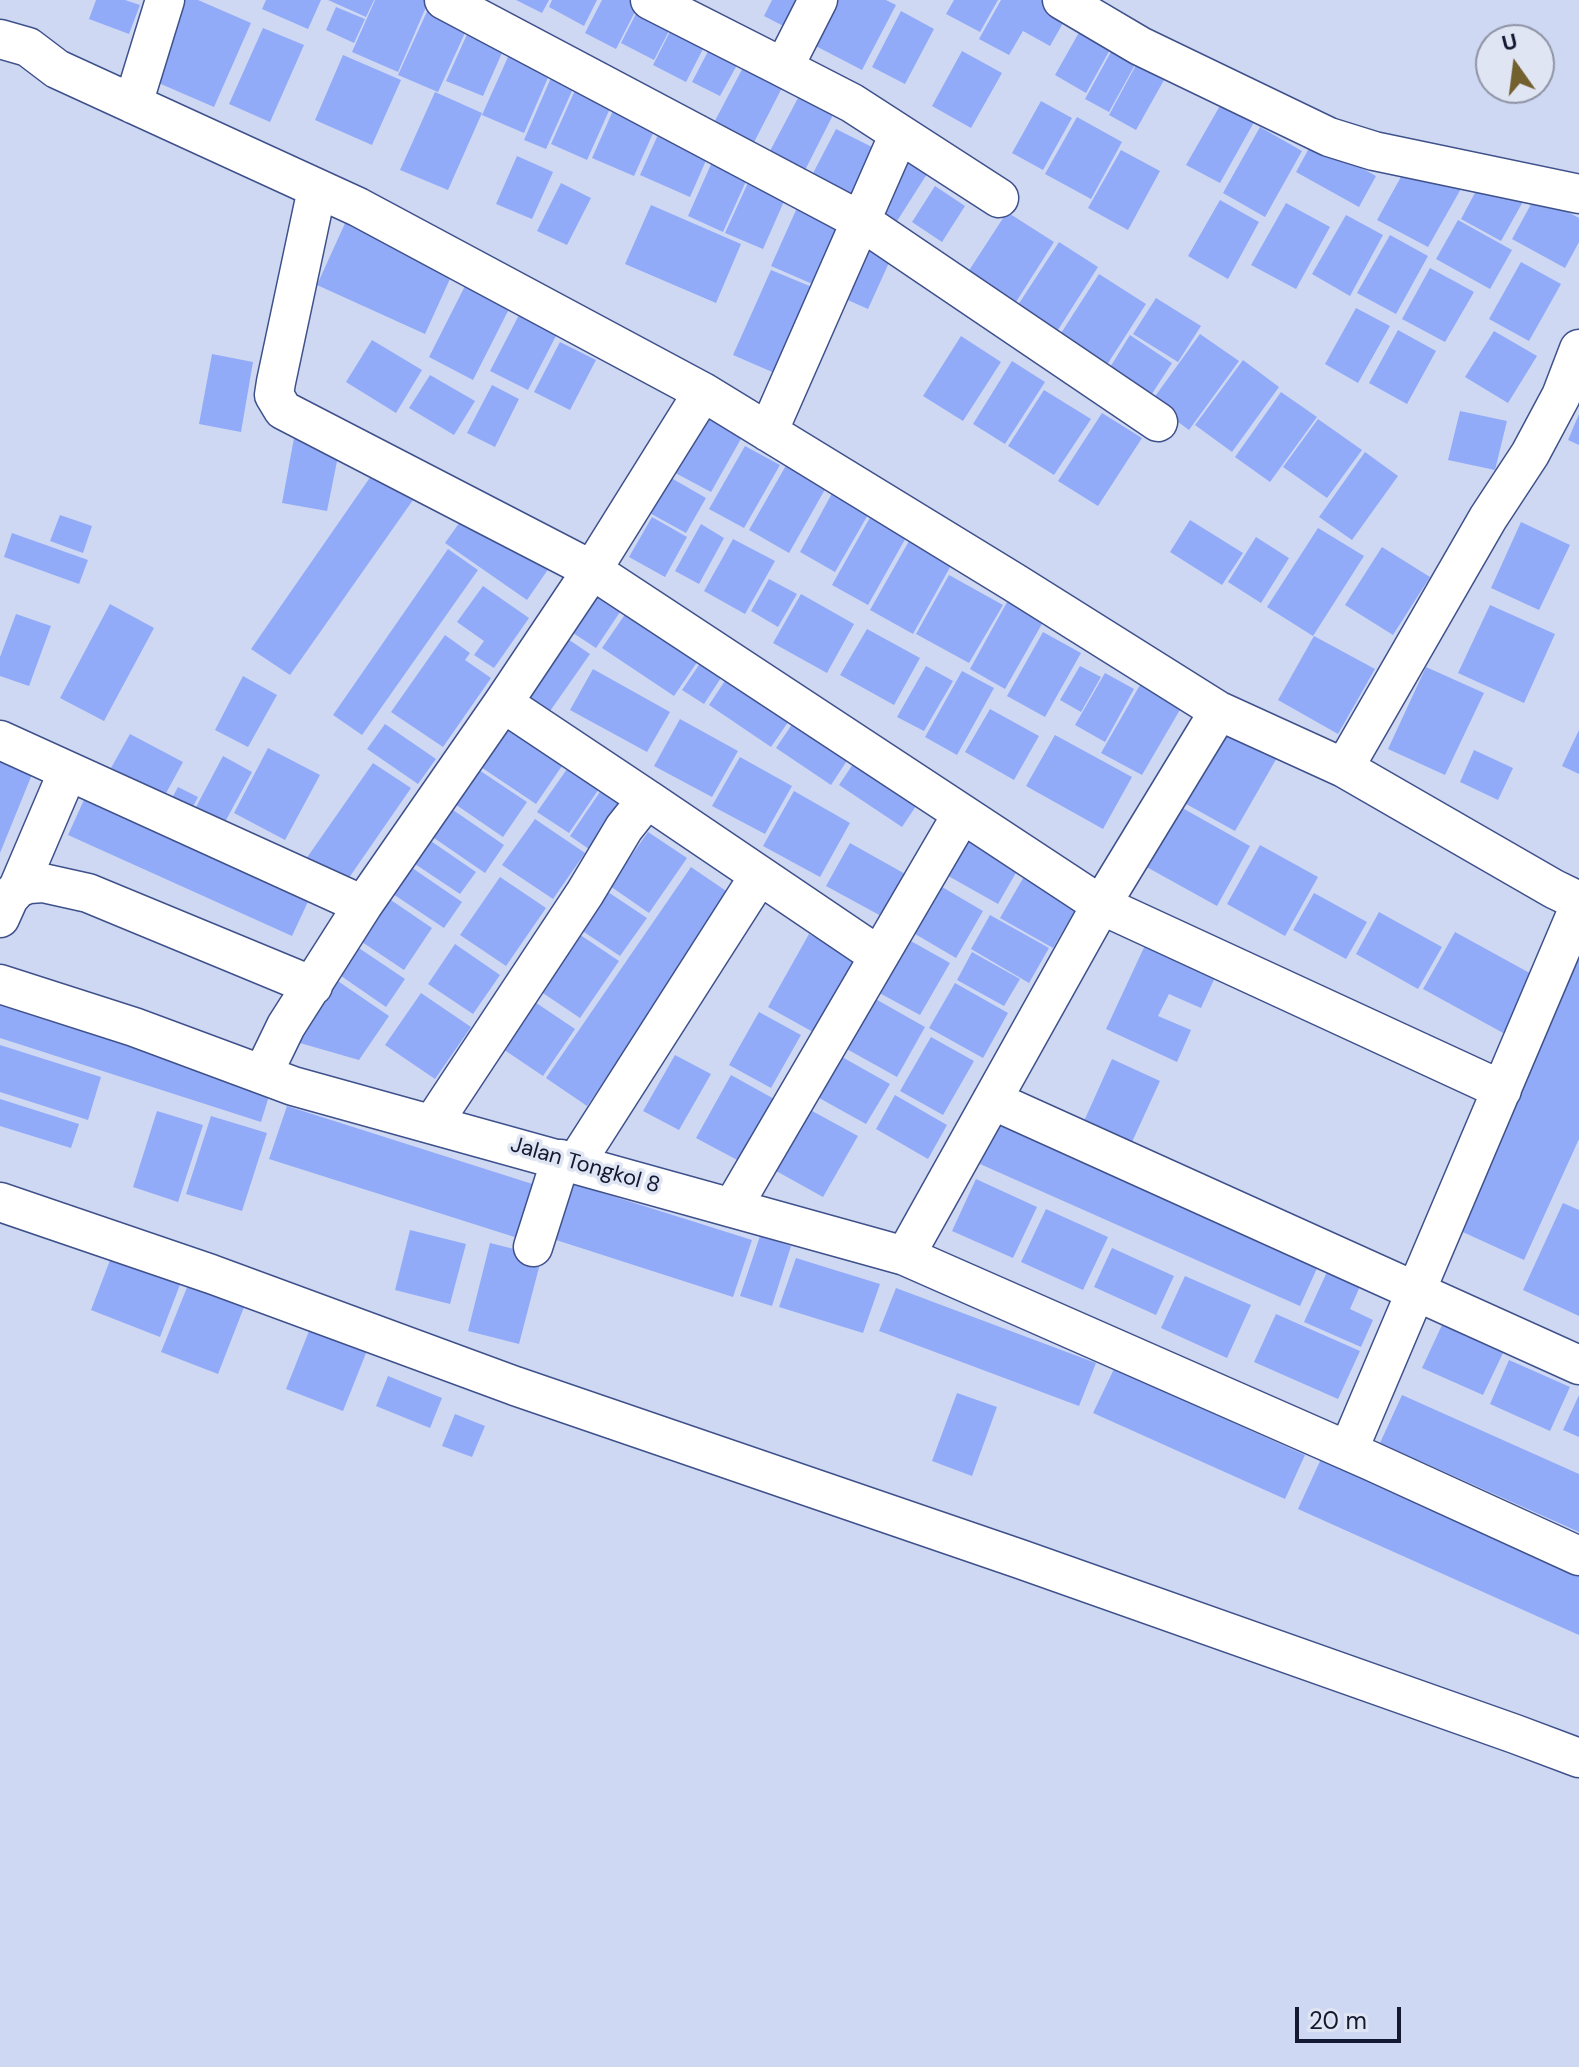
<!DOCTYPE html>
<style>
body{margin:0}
#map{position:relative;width:1579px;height:2067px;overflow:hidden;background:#ced8f3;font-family:"DM Sans",sans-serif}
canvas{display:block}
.north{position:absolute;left:1475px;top:24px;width:80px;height:80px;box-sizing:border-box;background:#e0e5f3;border:2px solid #8e93a5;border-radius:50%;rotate:346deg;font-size:22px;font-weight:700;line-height:32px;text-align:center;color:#121931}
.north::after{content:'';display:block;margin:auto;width:28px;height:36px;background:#72602f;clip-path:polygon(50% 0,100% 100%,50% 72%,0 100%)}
.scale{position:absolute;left:1295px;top:2007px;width:106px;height:36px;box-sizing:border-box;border:4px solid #121931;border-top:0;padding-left:10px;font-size:24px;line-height:28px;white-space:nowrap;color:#121931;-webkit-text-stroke:6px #e0e5f3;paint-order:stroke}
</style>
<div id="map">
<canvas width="1579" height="2067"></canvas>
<div class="north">U</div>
<div class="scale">20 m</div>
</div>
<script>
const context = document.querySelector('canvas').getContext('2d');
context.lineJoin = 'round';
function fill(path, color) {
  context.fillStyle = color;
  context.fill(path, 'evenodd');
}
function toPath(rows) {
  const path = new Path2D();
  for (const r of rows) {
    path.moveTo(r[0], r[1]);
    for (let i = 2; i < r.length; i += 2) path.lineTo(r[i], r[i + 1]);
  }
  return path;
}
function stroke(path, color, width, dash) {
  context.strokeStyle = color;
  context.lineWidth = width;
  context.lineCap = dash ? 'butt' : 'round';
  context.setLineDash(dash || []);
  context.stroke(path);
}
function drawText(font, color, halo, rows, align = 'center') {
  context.font = font + ' "DM Sans",sans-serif';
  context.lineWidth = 7;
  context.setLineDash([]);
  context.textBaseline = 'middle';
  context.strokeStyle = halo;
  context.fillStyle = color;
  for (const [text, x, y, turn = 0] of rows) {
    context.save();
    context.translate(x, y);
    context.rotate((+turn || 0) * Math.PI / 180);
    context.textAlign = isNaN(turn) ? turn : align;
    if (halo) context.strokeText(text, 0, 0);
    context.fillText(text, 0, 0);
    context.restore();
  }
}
const building = toPath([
 [96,0,125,0,140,5,129,34,89,19],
 [182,0,198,0,251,23,214,107,147,78],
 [266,0,321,0,308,29,262,9],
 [328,0,374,0,366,17],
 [375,0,429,0,398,72,352,52],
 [516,0,549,0,542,13],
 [552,0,597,0,584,26,549,7],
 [602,0,641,0,616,49,585,33],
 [643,0,685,0,654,60,621,43],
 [686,0,720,16,686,82,653,65],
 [772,0,807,0,791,30,764,16],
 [830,0,886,0,896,5,862,70,808,42],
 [954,0,998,0,980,32,946,14],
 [1001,0,1056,0,1071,9,1050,46,1023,31,1009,55,979,39],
 [336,7,365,19,354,43,326,30],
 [429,7,469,24,438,92,398,75],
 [901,11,934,29,905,84,872,67],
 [726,17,755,32,720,96,692,82],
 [1086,20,1117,37,1086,93,1055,75],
 [473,21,509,37,483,96,446,81],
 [263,28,304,45,270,122,229,104],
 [1118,39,1142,52,1109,112,1085,99],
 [512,48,553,66,524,133,482,115],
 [962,51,1002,73,971,128,932,106],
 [343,55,401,80,372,145,315,120],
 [747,60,786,80,748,154,708,134],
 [1136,65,1164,80,1136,130,1109,115],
 [553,73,576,82,546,149,524,140],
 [580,79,616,95,587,160,551,144],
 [435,92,482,113,448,190,400,170],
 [1225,97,1258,115,1220,183,1186,165],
 [798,98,833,115,797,186,761,168],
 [1041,101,1072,118,1043,170,1012,153],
 [616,104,658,122,634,176,592,158],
 [1077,117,1122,142,1091,199,1045,174],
 [1260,127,1302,151,1265,217,1223,193],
 [661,128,711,149,690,197,640,175],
 [836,129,876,149,849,201,809,181],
 [1313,141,1376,176,1359,207,1296,172],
 [1121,150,1160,171,1128,230,1088,208],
 [716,153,752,168,723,232,688,216],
 [896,154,927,174,892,229,861,210],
 [517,156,553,172,532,219,496,204],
 [1411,159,1462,187,1428,247,1377,220],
 [752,174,789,190,763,249,725,233],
 [1484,176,1525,198,1501,241,1461,219],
 [561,183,591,198,567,245,537,231],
 [935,186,965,206,942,242,912,222],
 [1536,195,1579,218,1579,242,1565,268,1512,239],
 [801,199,847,219,817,286,771,266],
 [1220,200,1259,222,1228,279,1188,256],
 [1286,203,1330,227,1296,289,1251,265],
 [651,205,741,244,716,303,625,264],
 [1007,212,1054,242,1016,302,968,272],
 [1346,215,1383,235,1350,296,1312,274],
 [1458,220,1512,250,1490,289,1436,259],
 [346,221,454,270,425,334,317,285],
 [851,225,897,245,868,309,823,289],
 [1390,235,1428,256,1396,314,1357,293],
 [1059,242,1098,267,1056,333,1016,308],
 [1521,262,1561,284,1529,341,1489,319],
 [1430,268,1474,292,1445,342,1402,319],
 [771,270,824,292,786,378,733,355],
 [1099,274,1146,304,1103,371,1056,341],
 [465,286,509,309,473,380,429,357],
 [1156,298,1201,326,1178,362,1133,334],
 [1356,308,1390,326,1358,383,1325,364],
 [520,313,558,332,528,390,490,371],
 [1398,330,1436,351,1407,404,1369,383],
 [1494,331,1537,356,1508,403,1465,377],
 [1200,334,1239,361,1189,430,1151,402],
 [1130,335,1172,363,1146,403,1104,377],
 [961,336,1001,362,963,421,923,396],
 [372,340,422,370,396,413,346,382],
 [560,342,596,360,570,410,534,392],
 [212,354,253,362,241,432,199,424],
 [1243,360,1279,387,1232,452,1195,425],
 [1012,361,1045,382,1005,444,973,424],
 [430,375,475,401,454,435,409,408],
 [492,385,519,399,495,447,467,433],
 [1044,390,1091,419,1054,475,1008,446],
 [1281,392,1317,417,1270,482,1235,457],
 [1460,411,1507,421,1495,470,1448,460],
 [697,412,742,437,711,492,666,468],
 [1102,413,1142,438,1098,506,1058,481],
 [1579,414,1579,445,1568,440],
 [1318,419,1362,450,1327,498,1283,467],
 [294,438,340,446,327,511,282,503],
 [745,446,780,465,744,528,709,509],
 [1365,452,1398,476,1352,540,1319,517],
 [792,455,832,477,789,553,749,530],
 [380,463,420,490,290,675,251,649],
 [666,475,706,498,686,533,646,511],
 [836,486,873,506,835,572,800,552],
 [467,512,549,568,527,600,445,543],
 [872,514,908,534,868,605,832,585],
 [60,515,92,526,83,553,50,541],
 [652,517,687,537,665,577,629,557],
 [1190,520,1243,553,1222,585,1170,552],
 [1521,522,1570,545,1539,610,1491,588],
 [701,524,724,538,699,584,675,571],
 [917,527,959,551,913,634,870,610],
 [1318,528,1364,556,1313,636,1267,607],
 [12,533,88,560,79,584,4,557],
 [1256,537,1289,558,1261,603,1228,582],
 [733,539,775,561,745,614,704,591],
 [1382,547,1430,577,1393,635,1345,605],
 [448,549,478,570,362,735,333,715],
 [949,575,1003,605,969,663,916,634],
 [769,579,797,594,778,627,751,611],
 [483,586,529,618,494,668,474,655,484,641,457,622],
 [593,590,622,609,596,648,567,629],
 [801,594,854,624,827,673,773,643],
 [1011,595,1047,615,1005,689,970,669],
 [110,604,154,628,104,721,60,698],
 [1490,605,1555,634,1524,703,1458,673],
 [630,607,702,655,674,696,602,648],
 [16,614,51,626,29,686,0,676,0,657],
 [867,629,920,658,894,705,840,675],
 [1043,632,1081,653,1045,717,1007,696],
 [559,633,590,654,548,714,518,693],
 [445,635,470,653,465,660,491,678,443,747,391,712],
 [1314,636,1375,669,1338,734,1278,700],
 [707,653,728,667,704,704,682,690],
 [926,666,953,681,924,731,897,717],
 [1080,666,1101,677,1081,712,1060,700],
 [734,667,797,709,771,747,709,705],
 [1426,667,1484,693,1445,775,1388,749],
 [593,669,670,712,647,752,570,710],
 [962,671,994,688,957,755,925,737],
 [1105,673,1134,689,1105,742,1075,725],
 [243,676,277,695,248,747,215,730],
 [1140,685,1181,708,1142,775,1101,753],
 [990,709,1039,736,1014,780,965,752],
 [799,714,854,750,831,785,776,748],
 [499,715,566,760,536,804,469,759],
 [680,719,738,751,712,797,654,766],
 [385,724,436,759,418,784,367,749],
 [1222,725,1278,756,1235,831,1179,800],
 [1579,730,1579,774,1562,766],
 [130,734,183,762,159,806,130,791,135,780,111,768],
 [1055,735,1132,777,1103,829,1026,786],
 [268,748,320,775,285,840,234,813],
 [1474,750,1513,768,1498,800,1460,782],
 [861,752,924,794,902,827,839,785],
 [223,756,252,772,225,822,196,807],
 [740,757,792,786,765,834,712,806],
 [0,758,33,772,0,853],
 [574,759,605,780,569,833,537,812],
 [373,763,411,788,344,885,306,859],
 [473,766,527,802,503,837,449,800],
 [610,777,640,797,599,856,570,836],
 [178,787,198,797,185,822,165,811],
 [88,791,312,893,292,936,68,835],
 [794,791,850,823,820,877,763,846],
 [440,801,504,845,485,873,421,829],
 [1177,805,1250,846,1217,906,1143,865],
 [535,819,585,853,553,899,502,865],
 [970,826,1025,857,998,904,943,873],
 [648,832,687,858,649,913,610,886],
 [425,837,476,872,460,894,409,860],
 [850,843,907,875,883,917,826,886],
 [1260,845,1318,877,1285,936,1227,904],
 [402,861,462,902,444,928,384,888],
 [691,867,732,895,587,1106,546,1078],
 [1029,868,1082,898,1053,948,1000,918],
 [500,877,546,908,506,966,460,935],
 [937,884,983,911,956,958,910,931],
 [605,890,647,918,620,956,578,928],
 [1314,893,1367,922,1346,959,1293,930],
 [388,898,432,928,404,970,359,940],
 [1379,912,1442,947,1418,989,1356,954],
 [990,915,1049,948,1029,983,971,949],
 [570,928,619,961,580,1018,531,985],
 [1455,932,1537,977,1505,1034,1423,989],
 [809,934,854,959,813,1032,768,1007],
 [902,936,950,963,920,1015,872,989],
 [1147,941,1217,973,1201,1008,1169,994,1158,1016,1191,1030,1177,1062,1106,1029],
 [350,942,405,979,386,1007,331,969],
 [455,944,500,975,473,1014,428,984],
 [972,952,1020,979,1004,1006,957,980],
 [1579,954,1579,1139,1524,1260,1454,1228],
 [332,977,389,1016,359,1060,286,1039],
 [955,983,1008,1013,983,1058,929,1028],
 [421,993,471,1027,435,1079,385,1045],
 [865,993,925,1027,897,1077,836,1043],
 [526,996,575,1029,543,1076,494,1043],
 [0,997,273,1083,261,1122,0,1038],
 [759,1012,801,1035,771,1088,729,1065],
 [931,1037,974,1061,943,1115,900,1091],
 [0,1045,101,1077,88,1120,0,1092],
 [835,1053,890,1084,866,1124,812,1094],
 [675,1055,711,1074,679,1130,643,1111],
 [1112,1059,1160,1081,1132,1142,1084,1121],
 [731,1075,776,1100,741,1162,696,1138],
 [895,1095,947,1125,928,1159,876,1129],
 [0,1099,79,1124,71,1148,0,1126],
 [287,1106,542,1187,524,1240,269,1159],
 [803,1106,858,1136,823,1197,769,1167],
 [157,1111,203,1125,178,1202,133,1187],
 [1004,1112,1323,1255,1300,1306,980,1164],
 [211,1116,267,1133,242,1211,186,1194],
 [976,1179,1037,1207,1013,1258,952,1231],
 [571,1183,752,1240,733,1297,553,1239],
 [1563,1203,1579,1210,1579,1316,1523,1290],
 [1046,1209,1108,1237,1083,1290,1021,1262],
 [410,1230,466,1244,450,1304,395,1290],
 [760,1236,791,1246,772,1306,740,1296],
 [490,1243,542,1256,519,1344,468,1331],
 [1112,1248,1174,1276,1156,1315,1094,1287],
 [112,1255,181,1282,160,1337,91,1310],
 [796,1258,880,1284,863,1333,779,1307],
 [1332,1261,1365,1275,1350,1309,1373,1320,1361,1347,1304,1322],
 [1185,1276,1251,1305,1227,1358,1161,1328],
 [190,1280,246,1302,218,1374,161,1352],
 [896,1288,1096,1363,1079,1406,879,1331],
 [1276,1314,1360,1351,1338,1399,1254,1362],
 [1442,1325,1503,1353,1483,1395,1422,1368],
 [311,1326,368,1348,343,1411,286,1389],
 [1509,1360,1570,1387,1550,1431,1490,1404],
 [1114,1369,1305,1455,1285,1499,1093,1413],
 [388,1376,442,1398,430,1428,376,1406],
 [957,1393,997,1407,972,1476,932,1461],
 [1402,1395,1579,1474,1579,1532,1380,1443],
 [1579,1395,1579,1437,1563,1430],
 [455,1414,485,1426,472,1457,442,1446],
 [1321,1459,1579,1575,1579,1635,1298,1509]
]);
const street = toPath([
 [444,0,861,221,1158,422],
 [650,0,782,67],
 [818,0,791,53,782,67,852,103,999,198],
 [1062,0,1140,46,1329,137,1374,151,1579,194],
 [0,39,28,47,57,69,358,207,703,392,1015,583,1219,711,1344,768,1554,889,1579,901],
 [133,104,165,0],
 [703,392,592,570,1101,905,1502,1090],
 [768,432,899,134],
 [503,703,647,799],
 [0,740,363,905],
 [1344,768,1488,518,1530,454,1561,396,1579,349],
 [18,888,68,771],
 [0,918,9,898,18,888,29,884,43,883,88,893,313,986],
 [0,984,134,1027,293,1086,905,1256,1371,1461,1579,1556],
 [266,1075,270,1059,286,1026,363,905,503,703,592,570,283,410,274,395,276,382,317,189],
 [992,1100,1579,1365],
 [433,1123,585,893,624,828,647,799,879,956],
 [575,1164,759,876],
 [0,1202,211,1274,515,1386,1020,1559,1515,1734,1579,1758],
 [732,1208,962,814],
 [533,1247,561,1159],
 [905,1256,1101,905,1219,711],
 [1348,1451,1579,907]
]);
const streetNames = [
 ["Jalan Tongkol 8",585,1166,16]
];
fill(building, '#92abf8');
stroke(street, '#3f518b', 41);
stroke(street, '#fff', 38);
drawText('22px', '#121931', '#e0e5f3', streetNames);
</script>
